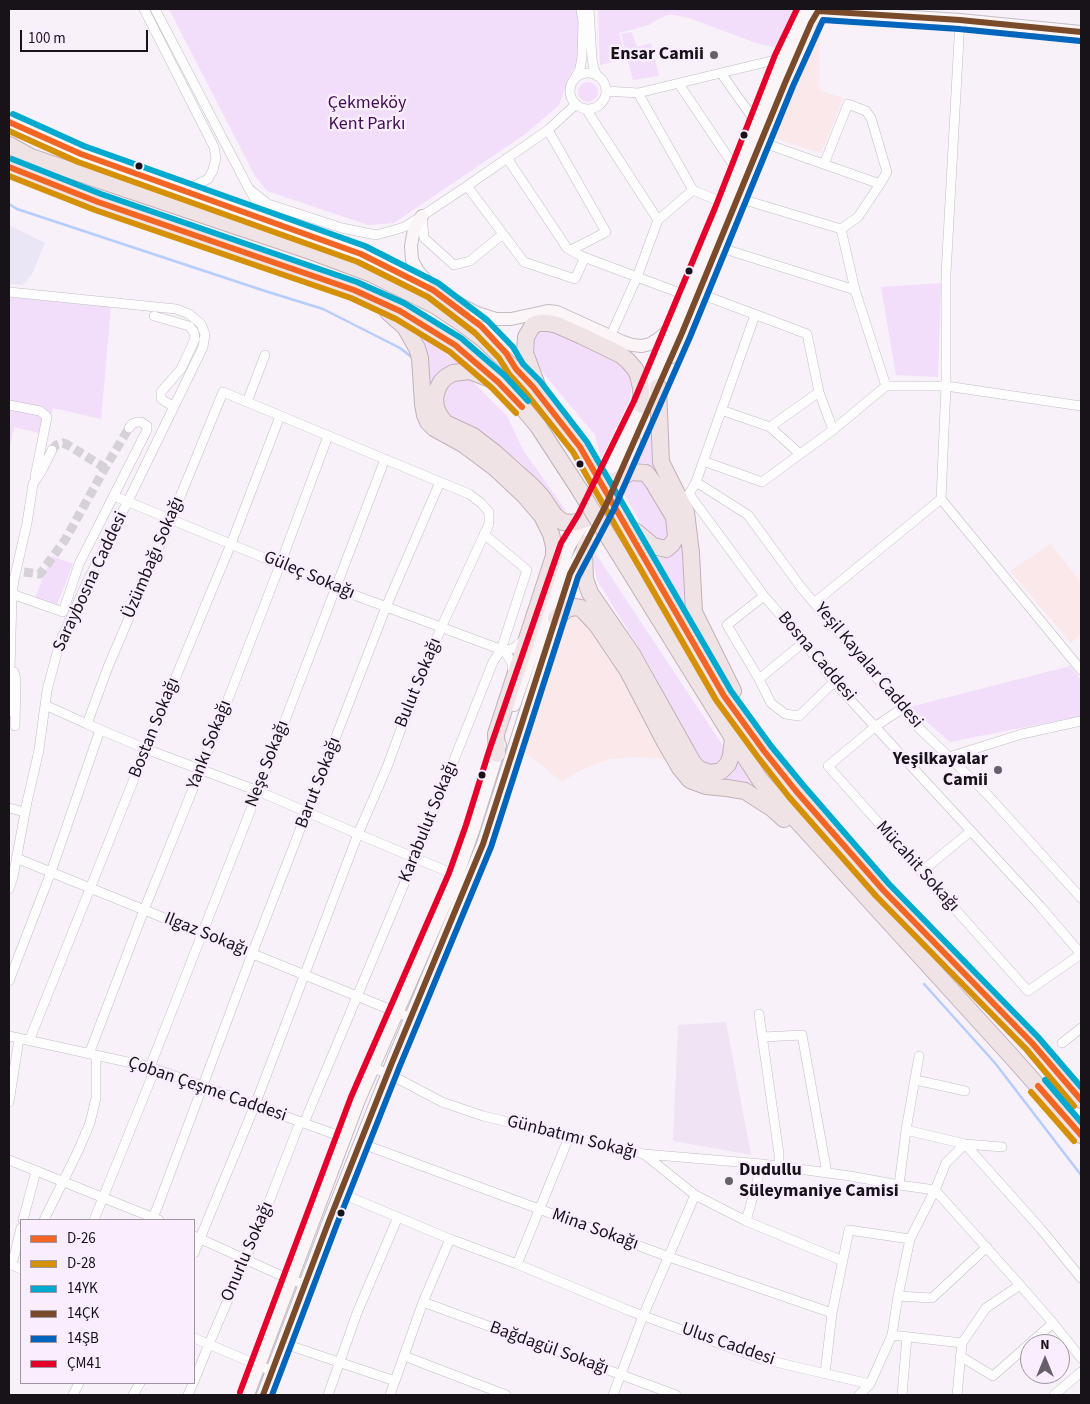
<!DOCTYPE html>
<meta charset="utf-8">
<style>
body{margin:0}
#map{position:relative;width:1090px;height:1404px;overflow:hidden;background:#f8f1fa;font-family:"Source Sans 3",sans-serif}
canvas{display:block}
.frame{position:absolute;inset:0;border:10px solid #171319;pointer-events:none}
.legend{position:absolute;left:20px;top:1219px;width:175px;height:165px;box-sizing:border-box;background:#f9edfe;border:1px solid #9f96a2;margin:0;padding:6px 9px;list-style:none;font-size:15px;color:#171319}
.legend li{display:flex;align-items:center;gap:10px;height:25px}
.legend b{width:25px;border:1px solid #9f96a2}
.north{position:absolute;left:1020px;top:1334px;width:50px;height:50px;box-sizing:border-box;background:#f9edfe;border:1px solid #9f96a2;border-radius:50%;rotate:0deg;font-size:14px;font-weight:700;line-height:20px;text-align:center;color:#171319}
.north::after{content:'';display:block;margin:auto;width:18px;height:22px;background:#666168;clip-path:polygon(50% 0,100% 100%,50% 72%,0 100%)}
.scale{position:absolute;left:20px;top:30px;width:128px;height:22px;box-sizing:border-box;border:2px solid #171319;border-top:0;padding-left:6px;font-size:15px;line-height:18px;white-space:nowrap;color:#171319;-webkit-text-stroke:4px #f9edfe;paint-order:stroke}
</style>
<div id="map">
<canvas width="1090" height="1404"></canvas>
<div class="frame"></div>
<ul class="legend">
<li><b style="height:6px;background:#f26522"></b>D-26</li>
<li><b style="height:6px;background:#d59004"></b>D-28</li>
<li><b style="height:6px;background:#00a9ce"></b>14YK</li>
<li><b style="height:6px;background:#7a4b2a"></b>14ÇK</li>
<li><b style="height:6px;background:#0065bd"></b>14ŞB</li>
<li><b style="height:6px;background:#e4002b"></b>ÇM41</li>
</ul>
<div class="north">N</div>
<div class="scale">100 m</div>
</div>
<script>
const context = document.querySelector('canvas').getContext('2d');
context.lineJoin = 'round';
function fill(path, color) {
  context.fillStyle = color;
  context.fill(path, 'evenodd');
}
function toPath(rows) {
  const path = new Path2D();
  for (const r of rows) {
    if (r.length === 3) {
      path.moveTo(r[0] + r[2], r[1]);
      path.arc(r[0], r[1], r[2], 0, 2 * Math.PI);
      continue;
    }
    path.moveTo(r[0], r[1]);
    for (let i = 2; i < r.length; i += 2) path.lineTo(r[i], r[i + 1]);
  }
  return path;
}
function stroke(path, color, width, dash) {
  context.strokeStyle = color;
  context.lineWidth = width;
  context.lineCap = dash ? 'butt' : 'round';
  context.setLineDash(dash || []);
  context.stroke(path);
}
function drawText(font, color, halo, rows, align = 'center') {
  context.font = font + ' "Source Sans 3",sans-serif';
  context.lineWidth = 5;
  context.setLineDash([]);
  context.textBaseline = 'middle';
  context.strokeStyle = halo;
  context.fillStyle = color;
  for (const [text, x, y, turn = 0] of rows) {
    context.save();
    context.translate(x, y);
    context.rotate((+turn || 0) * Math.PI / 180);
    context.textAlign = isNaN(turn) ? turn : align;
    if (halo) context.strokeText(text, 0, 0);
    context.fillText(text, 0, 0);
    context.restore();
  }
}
const commercial = toPath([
 [820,21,819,90,843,98,821,153,772,137],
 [1051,544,1081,583,1081,634,1071,643,1010,571],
 [581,612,619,665,664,759,633,757,609,759,579,771,562,782,521,749,564,620,570,614]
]);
const industrial = toPath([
 [9,225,45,243,32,274,23,285,9,284]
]);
const built = toPath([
 [726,1022,751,1155,673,1141,678,1025]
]);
const green = toPath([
 [169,9,579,9,579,64,572,70,559,105,524,135,394,223,368,225,267,191,255,176],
 [598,9,797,9,777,48,756,43,689,18,671,14,662,17,649,25,619,33,626,59,600,65],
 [632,32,637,47,651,43,659,76,633,80,621,34],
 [588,92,10],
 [941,283,938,377,896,375,881,287],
 [9,297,111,307,101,419,53,408,47,435,14,427,9,453],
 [414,331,461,365,446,368,438,373,427,387],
 [541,331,551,331,614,357,629,375,631,389,630,399,601,459,595,435,534,362,530,340,535,334],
 [463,377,471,380,507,416,523,450,567,512,556,507,524,466,503,448,471,428,450,416,444,410,440,401,444,385],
 [653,418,658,474,651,466,644,463,631,464],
 [641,476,670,526,670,533,663,543,648,536,621,489,629,479],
 [682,538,689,619,651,556,661,558,670,556],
 [594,551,725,749,720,760,713,766,699,760,650,666,597,580,594,563],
 [52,556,73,564,56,607,35,598],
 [1070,666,1081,680,1081,716,950,742,910,707],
 [736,759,761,793,724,778,731,773]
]);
const stream = toPath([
 [9,204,17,209,265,291,323,309,400,348,414,359],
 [924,984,995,1063,1081,1175]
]);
const streetTunnel = toPath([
 [52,450,56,445,63,443,68,445,105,468],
 [24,572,40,574,65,540,105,468,129,428]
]);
const street = toPath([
 [144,9,214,147,216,158,213,170,208,179,194,186,178,188],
 [155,9,249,189,263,213,271,221],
 [589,9,592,59,594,69,597,76],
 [721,73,757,124],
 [588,91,18],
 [575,78,580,69,582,57,583,22,581,9],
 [679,84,738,172,741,173],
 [606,91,638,93,783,58],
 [638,93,693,190],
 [586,109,658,220],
 [548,130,606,232,571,250],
 [761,142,880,184,858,217,841,229,855,290,886,386],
 [507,158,567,248,581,256,688,296],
 [824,164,848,104,866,111,871,118,887,172,880,184],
 [467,186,524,262,575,279,585,257],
 [249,189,268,204,342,228,376,235,391,231,404,227,422,216,467,186,548,130,576,104],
 [422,216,424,238,454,265,470,261,503,234],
 [718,247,855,290],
 [9,292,176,309,189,314,201,324,205,334,203,347,128,501,88,580,60,642,47,690,39,750,27,802,13,877,9,889],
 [698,293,807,334,819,392,833,430,886,386],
 [755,315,696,482,689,494,764,596,804,642,834,682,1040,906,1081,954],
 [154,316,189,326,194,332,195,339,181,369,161,392,161,399,174,407],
 [610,337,637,277,658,220,693,190,726,204,738,198,841,229],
 [886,386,946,386,1081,406],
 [247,402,265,355],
 [9,405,40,411,47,417,35,477],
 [721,410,770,427,819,392],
 [770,427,800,454],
 [703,461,762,482,833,430],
 [696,482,748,515,800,586,920,729,986,793,1081,898],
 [114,496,357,596,505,651],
 [941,499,946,386,946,274,960,20],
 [941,499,1081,670],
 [12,594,63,612,79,564,147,430,147,426,141,422,137,422,132,424,129,428],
 [764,596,727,625,759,679,771,703,785,714,799,716,834,682],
 [814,603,941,499],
 [14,672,16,680,15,726],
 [513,673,512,664,505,651,514,648,525,639],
 [759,679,804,642],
 [45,705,87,724,146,749,258,791,358,834,463,878],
 [903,708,876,726,828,766,1028,991,1081,954],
 [9,712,12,594,14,580,27,523,33,484,41,472,52,450],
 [87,724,108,667,171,519,223,392,469,494,481,503,489,512,489,524,441,628,405,718,387,767,358,834,255,1105,194,1253],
 [949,757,1022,734,1081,721],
 [9,808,25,812],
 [16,858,411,1018],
 [921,872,971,831],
 [9,981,51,872,100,730],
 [759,1014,779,1154,779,1167],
 [9,1036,150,1067,345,1138],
 [763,1037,802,1035,827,1173],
 [29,1041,146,749,231,544,280,416],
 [1062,1043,1081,1028],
 [89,1054,144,910,201,769,280,565,328,436],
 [150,1067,258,791,385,459],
 [373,1068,387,1073,442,1102,483,1116,644,1154,695,1195,746,1221,843,1261],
 [916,1080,965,1091],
 [9,1102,19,1039],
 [304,1123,415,858,493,662,501,650,527,570,484,534],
 [906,1130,965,1144,1002,1147],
 [360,1143,669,1257,832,1313],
 [965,1144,1040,1228,1081,1278],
 [644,1154,762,1164,850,1176,899,1185,935,1190,1020,1285,1053,1323,1081,1358],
 [9,1160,159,1220],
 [899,1185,906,1130,919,1056],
 [340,1193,450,1239,517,1264,630,1311,762,1359,870,1384],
 [23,1220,36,1171],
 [44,1220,79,1149,90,1123,96,1098,96,1055],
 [94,1220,155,1069],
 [152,1220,159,1203,252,954,386,607,440,482],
 [746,1221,762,1164],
 [194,1236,291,1280,305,1284],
 [9,1264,21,1269],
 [517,1264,569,1137],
 [12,1265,21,1228],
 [898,1296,932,1298,987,1247],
 [423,1302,676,1395],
 [892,1335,962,1343],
 [194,1338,272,1371],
 [282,1343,395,1381],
 [404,1356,506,1395],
 [960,1356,993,1376,1053,1323],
 [825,1374,832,1313,849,1230,910,1239],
 [194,1381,209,1344,260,1225,300,1122],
 [73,1395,79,1383],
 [133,1395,140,1383],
 [188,1395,193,1383],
 [328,1395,357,1313,398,1217],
 [390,1395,423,1302,450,1239],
 [613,1395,643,1316,695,1195],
 [859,1395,870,1384,892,1335,898,1296,910,1239,935,1190,946,1163,965,1144],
 [902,1395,907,1337],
 [957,1395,962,1343,986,1308,1020,1285],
 [1054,1395,1081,1372]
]);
const secondary = toPath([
 [818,11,960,20,1081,32],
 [9,122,81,154,361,254,433,290],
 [422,216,414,229,411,246,412,260,418,271,431,286],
 [456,302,477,313,496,319,511,319,548,311,557,312,623,342,632,345,642,346,650,344,658,339,673,327],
 [672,357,785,83,804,41,811,23,819,9],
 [514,705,569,546,586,519,642,405,723,211,783,58,807,9],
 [248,1395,359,1100,457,876,474,828,500,745],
 [263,1395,329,1221,391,1065,483,844,570,574,606,505,634,441]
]);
const highway = toPath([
 [9,145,31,157,316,253,372,274,436,306,463,324,483,339,533,387,570,433,594,470],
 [9,167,98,202,354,290,415,319,455,345,498,382,517,401,538,426,579,489],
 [433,290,462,311],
 [388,312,405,327,417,348,420,358,423,404,425,415,428,422,434,428,463,444,494,467,525,496,542,516,551,534,554,546,554,556,496,734,497,754],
 [488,378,470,371,453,373,446,377,441,382,437,390,435,398,436,408,440,416,445,423,473,436,494,452,533,487,542,497,555,516,563,522,573,523,586,519],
 [658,387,661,462,686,512,691,553,694,612,733,691],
 [538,388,525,353,526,337,533,325,540,323,548,323,557,325,582,336,621,355,628,361,635,369,638,375,641,388,642,405],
 [615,481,631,472,646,473,653,482,674,517,676,537,672,544,666,549,653,546,635,531],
 [622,517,724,696,764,751,796,791,883,890,1032,1043,1081,1100],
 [611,541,733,738,760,780,1013,1058,1081,1135],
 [586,544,584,552,585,579,590,593,632,654,693,763,699,769,710,773,721,771,728,764,731,756,733,738],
 [556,618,567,609,574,607,581,608,597,625,628,671,665,742,680,768,690,780,706,786,727,788,745,791,773,809,784,819]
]);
const highwayBridge = toPath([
 [594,470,622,517],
 [579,489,611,541]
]);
const bus1 = toPath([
 [9,122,81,154,361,254,433,290,481,326,506,353,516,369,533,387,580,447,724,696,764,751,796,791,883,890,1032,1043,1081,1100],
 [9,167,98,202,354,290,400,311,455,345,498,382,522,407],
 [1038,1086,1081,1135]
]);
const bus2 = toPath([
 [9,131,78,162,358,262,428,297,475,333,499,358,509,374,526,393,573,452,716,700,757,756,789,797,876,896,1026,1049,1074,1106],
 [9,176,95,210,351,298,396,319,450,352,492,388,516,413],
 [1031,1092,1074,1141]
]);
const bus3 = toPath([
 [13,114,84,146,365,246,438,283,487,320,513,347,523,364,540,381,587,442,731,691,771,746,803,785,889,884,1038,1037,1081,1087],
 [12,159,101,194,357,282,404,303,461,338,504,375,528,401],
 [1045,1080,1081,1122]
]);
const bus4 = toPath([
 [263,1395,329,1221,391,1065,483,844,570,574,606,505,682,333,785,83,811,23,818,11,960,20,1081,32]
]);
const bus5 = toPath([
 [272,1395,337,1224,399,1068,491,847,578,577,614,509,690,337,793,86,823,20,959,29,1080,41]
]);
const bus6 = toPath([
 [240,1392,351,1097,449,873,466,825,489,751,561,543,578,515,634,401,715,208,775,55,797,9]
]);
const markers = [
 [714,55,5,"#666168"],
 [744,135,4.5,"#171319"],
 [139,166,4.5,"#171319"],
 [689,271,4.5,"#171319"],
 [580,464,4.5,"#171319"],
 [998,770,5,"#666168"],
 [482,775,4.5,"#171319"],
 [729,1181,5,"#666168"],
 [341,1213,4.5,"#171319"]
];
const poiNames = [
 ["Ensar Camii",704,55],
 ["Yeşilkayalar",988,760],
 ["Camii",988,781],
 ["Dudullu",739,1171,"left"],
 ["Süleymaniye Camisi",739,1192,"left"]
];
const parkNames = [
 ["Çekmeköy",367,104],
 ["Kent Parkı",367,125]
];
const streetNames = [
 ["Üzümbağı Sokağı",154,558,-67],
 ["Güleç Sokağı",309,576,23],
 ["Saraybosna Caddesi",91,582,-65],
 ["Bosna Caddesi",816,657,50],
 ["Yeşil Kayalar Caddesi",868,666,50],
 ["Bulut Sokağı",419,683,-68],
 ["Bostan Sokağı",155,728,-68],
 ["Yankı Sokağı",210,745,-69],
 ["Neşe Sokağı",268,764,-69],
 ["Barut Sokağı",319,783,-69],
 ["Karabulut Sokağı",429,822,-68],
 ["Mücahit Sokağı",917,867,48],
 ["Ilgaz Sokağı",206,935,22],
 ["Çoban Çeşme Caddesi",207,1090,19],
 ["Günbatımı Sokağı",572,1138,14],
 ["Mina Sokağı",595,1230,20],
 ["Onurlu Sokağı",248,1252,-67],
 ["Ulus Caddesi",728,1345,19],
 ["Bağdagül Sokağı",549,1349,20]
];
fill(commercial, '#fae8ea');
fill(industrial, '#ebe6f6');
fill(built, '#f0e4f4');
fill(green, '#f2ddfb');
stroke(stream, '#b5cdfd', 2.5);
stroke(streetTunnel, '#d6d0d8', 9, [9, 4.5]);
stroke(street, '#c2bdc4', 10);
stroke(secondary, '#c2bdc4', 14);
stroke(highway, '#c1b0b6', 18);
stroke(street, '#fefdfe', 9);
stroke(secondary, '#fbf5f7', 12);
stroke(highway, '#f0e3e6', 16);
stroke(highwayBridge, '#c1b0b6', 18, []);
stroke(highwayBridge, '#f0e3e6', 16);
stroke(bus1, '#f26522', 6);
stroke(bus2, '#d59004', 6);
stroke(bus3, '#00a9ce', 6);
stroke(bus4, '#7a4b2a', 6);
stroke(bus5, '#0065bd', 6);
stroke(bus6, '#e4002b', 6);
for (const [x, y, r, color] of markers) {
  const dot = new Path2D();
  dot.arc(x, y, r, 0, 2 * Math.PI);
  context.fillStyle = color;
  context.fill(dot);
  stroke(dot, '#f9edfe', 2);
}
drawText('bold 18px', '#171319', '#f9edfe', poiNames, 'right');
drawText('18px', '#430d54', '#f9edfe', parkNames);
drawText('18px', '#171319', '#f9edfe', streetNames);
</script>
